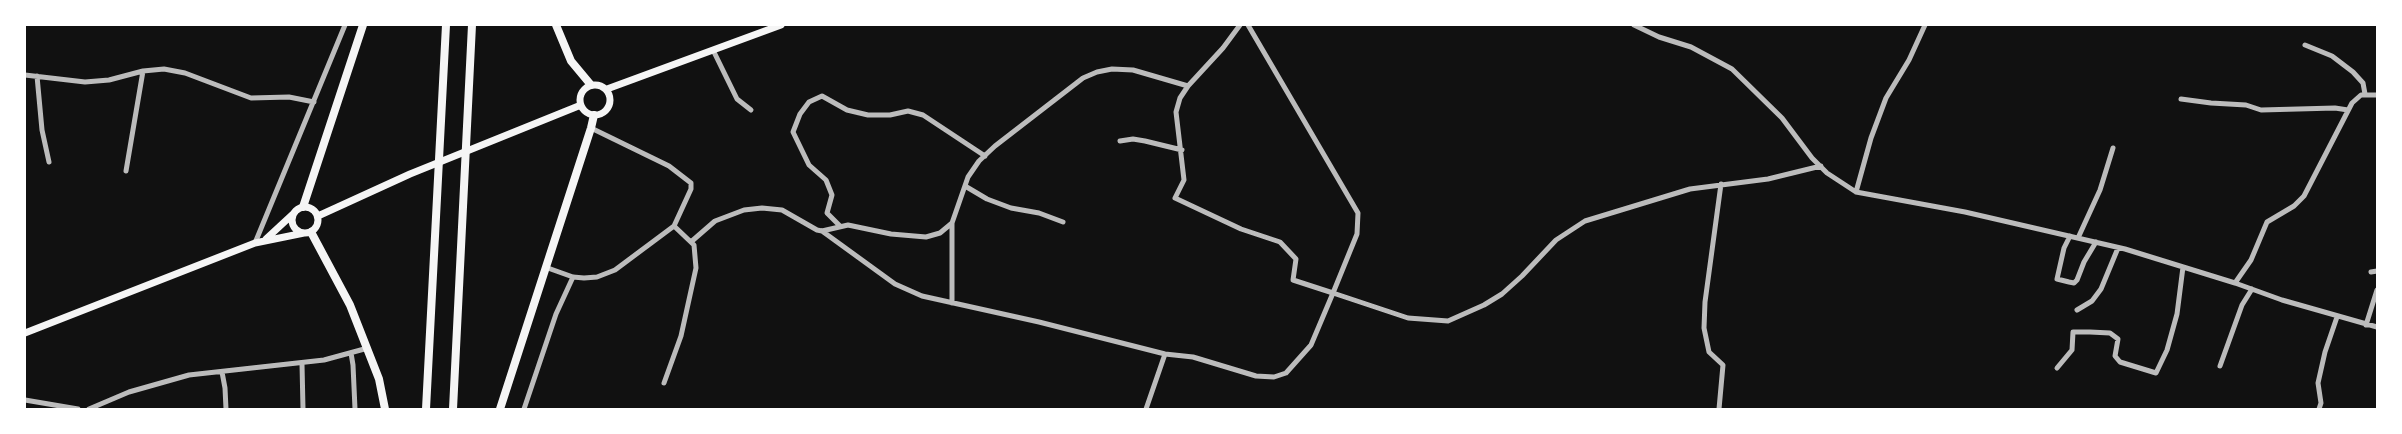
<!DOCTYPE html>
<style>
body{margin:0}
#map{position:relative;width:2402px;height:434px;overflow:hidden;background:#111;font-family:Poppins,sans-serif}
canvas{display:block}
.frame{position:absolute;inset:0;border:26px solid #fff;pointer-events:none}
</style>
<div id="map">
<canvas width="2402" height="434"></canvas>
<div class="frame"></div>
</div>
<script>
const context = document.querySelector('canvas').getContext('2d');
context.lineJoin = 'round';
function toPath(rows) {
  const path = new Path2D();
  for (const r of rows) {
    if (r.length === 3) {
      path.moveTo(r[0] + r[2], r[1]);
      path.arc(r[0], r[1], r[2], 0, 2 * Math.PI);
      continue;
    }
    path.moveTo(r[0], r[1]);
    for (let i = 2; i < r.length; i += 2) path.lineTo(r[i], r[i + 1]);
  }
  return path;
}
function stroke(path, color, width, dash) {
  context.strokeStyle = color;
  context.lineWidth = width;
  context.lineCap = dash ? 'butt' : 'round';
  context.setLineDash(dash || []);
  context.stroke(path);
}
const minor = toPath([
 [1248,25,1358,213,1357,234,1333,293,1408,318,1448,321,1484,305,1502,294,1522,276,1556,240,1585,221,1690,189,1768,179,1821,166],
 [1634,25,1659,37,1691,47,1732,69,1782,118,1812,158,1827,173,1856,192,1965,212,2125,249,2235,283,2282,300,2377,327],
 [2305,45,2332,56,2353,72,2363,83,2365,94],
 [713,50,737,99,751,110],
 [25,75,85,82,109,80,143,71,164,69,185,73,251,98,289,97,314,102],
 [37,76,42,130,49,162],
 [2181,99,2211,103,2246,105,2261,110,2335,108,2348,110],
 [1120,141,1133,139,1145,141,1182,150],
 [126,171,143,71],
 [965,186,987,199,1011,208,1039,213,1063,222],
 [1856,192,1871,138,1886,98,1909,60,1925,25],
 [840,226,827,213,832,195,826,180,809,165,793,132,800,114,809,102,822,96,847,110,868,115,890,115,908,111,923,115,985,156],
 [822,231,895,284,922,296,1039,322,1165,354,1193,357,1256,376,1274,377,1286,373,1311,345,1333,293,1293,280,1296,259,1280,242,1241,229,1175,198,1184,180,1176,112,1180,98,1188,86],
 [2070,236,2064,248,2057,279,2069,282,2074,283,2077,280,2084,262,2096,242],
 [2078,238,2100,190,2113,148],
 [692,241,715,221,744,210,762,208,782,210,817,230,822,231,848,225,891,234,926,237,940,233,952,223],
 [255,243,345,25],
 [545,267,573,277,584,278,597,277,615,270,674,226,691,189,691,183,669,166,591,128],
 [2371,272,2377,271],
 [2235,283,2251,260,2267,222,2294,206,2304,196,2352,103,2361,95,2377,95],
 [952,303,952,223,968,177,979,161,995,146,1083,78,1097,72,1112,69,1133,70,1188,86,1223,48,1240,25],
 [2077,310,2092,301,2101,289,2118,248],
 [2366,325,2377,290],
 [351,353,353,365,355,409],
 [302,364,303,409],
 [2220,366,2242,305,2252,289],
 [2057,368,2072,350,2073,332,2090,332,2110,333,2118,339,2115,356,2120,362,2156,373,2167,350,2177,314,2183,267],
 [222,372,225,388,226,409],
 [664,383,681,336,696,268,694,245,674,226],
 [25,400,78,409],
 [89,409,129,392,189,375,324,360,368,348],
 [524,409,556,314,573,277],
 [1146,409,1165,354],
 [1719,409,1723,365,1709,352,1704,328,1705,302,1721,184],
 [2319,409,2321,403,2318,383,2325,352,2337,317]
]);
const secondary = toPath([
 [595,100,15],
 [607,89,781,25],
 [305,220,13],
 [318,216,410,174,581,105],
 [266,239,293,214],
 [25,333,255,243,304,233]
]);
const trunk = toPath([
 [556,25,571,61,591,85],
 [303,207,363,25],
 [311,232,350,305,379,379,385,409],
 [426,409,446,25],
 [453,409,472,25],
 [500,409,591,128,594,115]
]);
stroke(minor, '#bcbcbc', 5);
stroke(secondary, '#f5f5f5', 7);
stroke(trunk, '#f5f5f5', 8);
</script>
